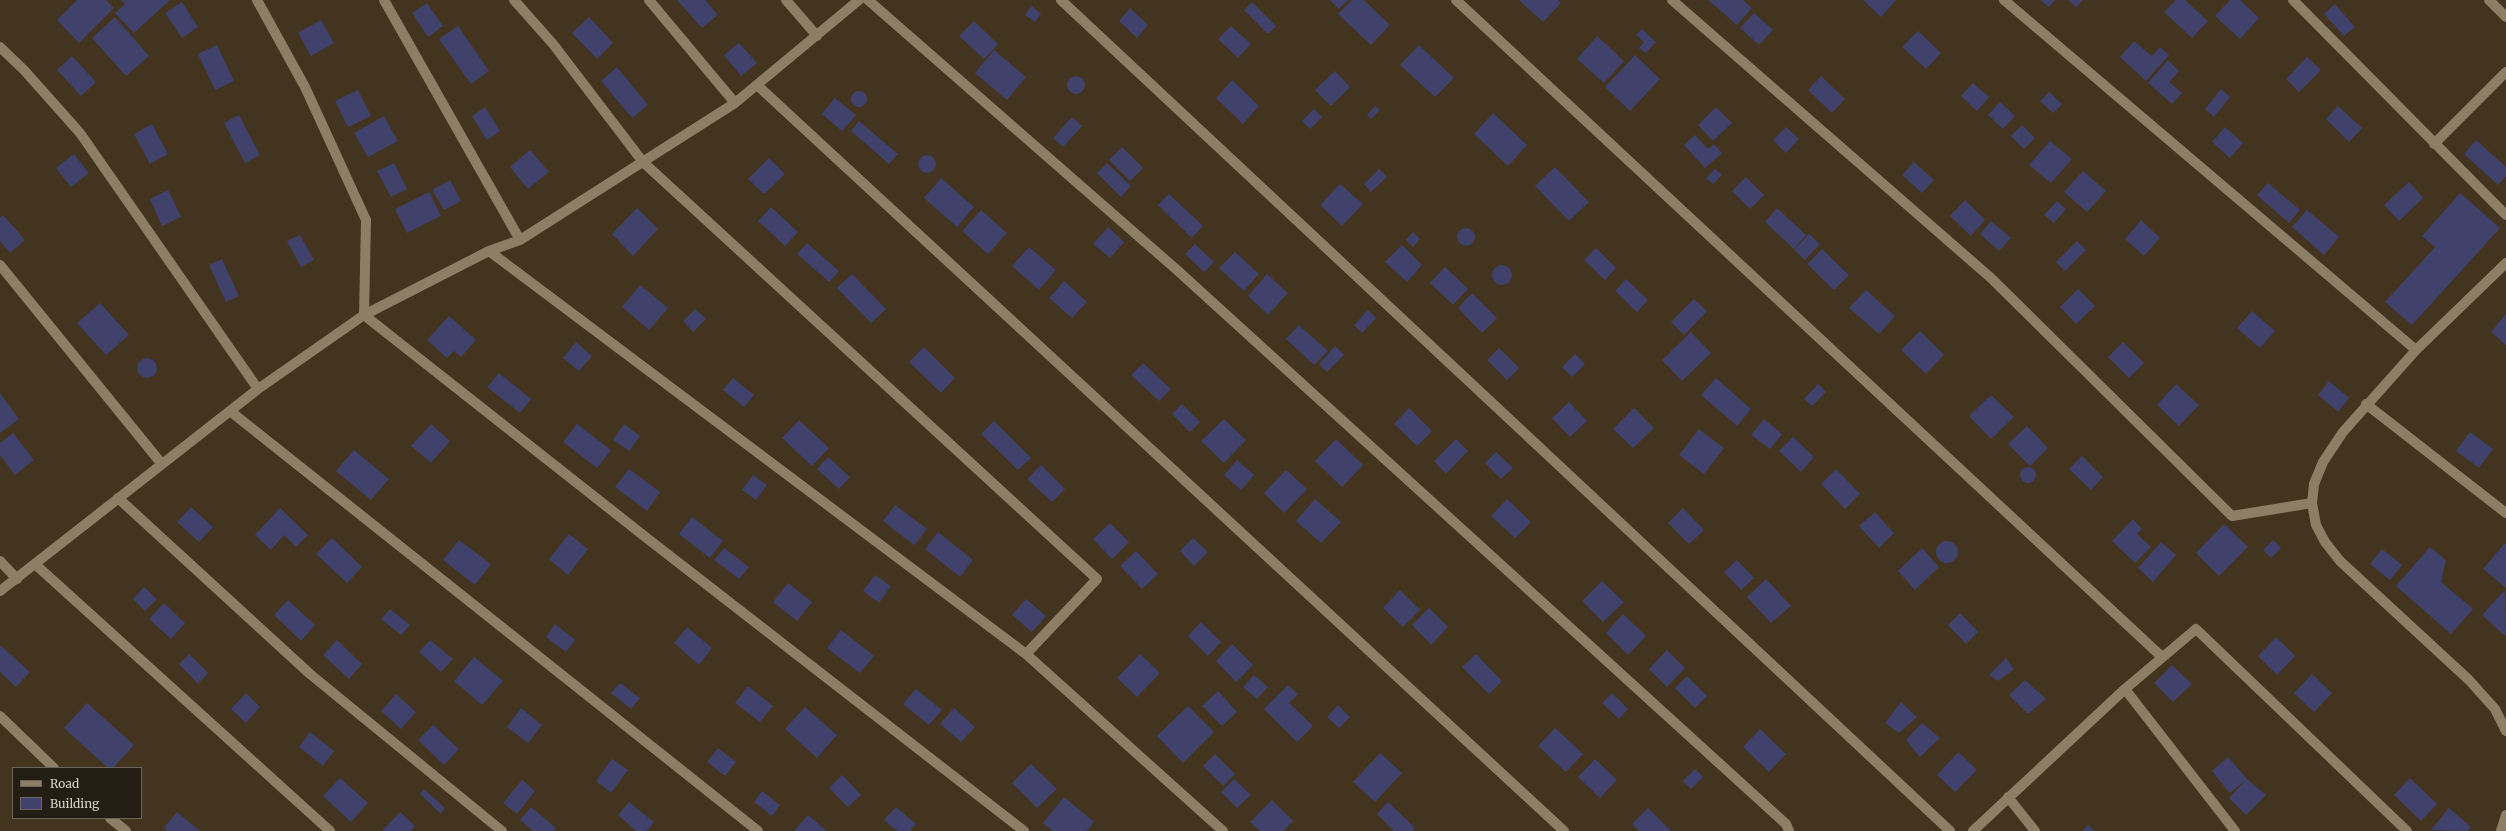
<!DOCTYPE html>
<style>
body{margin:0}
#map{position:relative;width:2506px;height:831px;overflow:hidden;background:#42341f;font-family:Merriweather,serif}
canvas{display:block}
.legend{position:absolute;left:12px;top:767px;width:130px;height:52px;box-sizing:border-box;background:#231d14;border:1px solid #6c655b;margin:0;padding:5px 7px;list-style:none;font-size:12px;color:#dad2c5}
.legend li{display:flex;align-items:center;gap:8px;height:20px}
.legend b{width:20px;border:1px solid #6c655b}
</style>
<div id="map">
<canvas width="2506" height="831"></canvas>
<ul class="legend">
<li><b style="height:5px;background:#8d7e66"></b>Road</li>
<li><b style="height:11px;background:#40426b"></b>Building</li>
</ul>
</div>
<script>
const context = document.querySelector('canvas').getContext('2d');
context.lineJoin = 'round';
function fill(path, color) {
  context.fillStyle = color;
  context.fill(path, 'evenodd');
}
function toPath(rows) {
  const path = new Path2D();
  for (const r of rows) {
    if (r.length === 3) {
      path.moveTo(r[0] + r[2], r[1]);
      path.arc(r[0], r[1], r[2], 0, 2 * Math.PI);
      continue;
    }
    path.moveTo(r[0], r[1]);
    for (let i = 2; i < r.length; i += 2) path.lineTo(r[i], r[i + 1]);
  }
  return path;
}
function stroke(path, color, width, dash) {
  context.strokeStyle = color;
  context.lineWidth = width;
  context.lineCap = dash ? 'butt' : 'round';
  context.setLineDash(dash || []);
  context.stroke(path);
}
const building = toPath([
 [77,0,106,0,114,8,79,43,57,20],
 [121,0,170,0,134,33,115,13,125,4],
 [677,0,705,0,718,15,702,28],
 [1330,0,1348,0,1339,9],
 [1352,0,1364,0,1390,25,1371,45,1338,14],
 [1519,0,1558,0,1561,3,1543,22],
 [1708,0,1743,0,1752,8,1737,25],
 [1863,0,1896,0,1881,17],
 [2040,0,2055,0,2049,7],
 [2068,0,2083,0,2076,7],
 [2176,0,2185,0,2208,21,2192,38,2164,12],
 [2230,0,2240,0,2259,18,2240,39,2215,16],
 [182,2,198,27,182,38,165,13],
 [1252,2,1276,26,1268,34,1244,10],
 [427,3,443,26,428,37,412,13],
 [2335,4,2355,27,2344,36,2324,14],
 [1032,6,1041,14,1035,22,1025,15],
 [1130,8,1148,25,1137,38,1119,21],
 [1754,13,1773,30,1759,45,1740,28],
 [115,17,149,56,126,76,92,38],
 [589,17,613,43,597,59,572,33],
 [321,20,334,43,311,56,298,33],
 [974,21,998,44,984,59,959,36],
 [458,26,489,71,471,84,439,39],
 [1231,26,1251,44,1238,58,1218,39],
 [1642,29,1656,42,1646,53,1639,48,1644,42,1636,35],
 [1918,31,1941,53,1926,69,1902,47],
 [1597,36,1624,61,1604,83,1577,59],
 [2134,41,2152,56,2160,47,2169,55,2146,81,2120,57],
 [739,43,757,63,741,76,724,55],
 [217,45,234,81,215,90,198,54],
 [1419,45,1454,78,1435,97,1400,65],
 [994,50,1026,77,1007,100,975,73],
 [1635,55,1660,79,1630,111,1605,87],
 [72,56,96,82,81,96,57,70],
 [2307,57,2321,70,2299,92,2286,79],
 [2168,60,2179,71,2169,82,2182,93,2172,104,2148,83],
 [617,67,648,105,632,118,601,81],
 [1335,71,1350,87,1331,106,1315,90],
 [1076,85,9],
 [1821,76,1845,99,1832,113,1808,90],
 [1232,80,1259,106,1243,124,1216,98],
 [1973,83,1989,97,1977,111,1961,96],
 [2221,89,2230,97,2214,117,2205,109],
 [358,90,371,116,348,127,335,101],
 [859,99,8],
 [2049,92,2062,104,2053,113,2040,101],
 [835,98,856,115,842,131,822,114],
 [2000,102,2015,116,2003,129,1988,115],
 [1375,106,1380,110,1371,119,1367,115],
 [2338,106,2362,128,2349,142,2326,119],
 [485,107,500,131,487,140,472,116],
 [1716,107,1732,123,1713,141,1698,125],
 [1314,109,1322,117,1310,129,1302,121],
 [1493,113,1527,145,1508,166,1474,134],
 [239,115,260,155,245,163,224,123],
 [384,116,398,141,368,157,354,133],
 [1072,117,1082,126,1063,147,1053,138],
 [859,121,898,154,889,164,851,131],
 [152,124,168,154,150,164,134,134],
 [2022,125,2035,138,2024,149,2011,136],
 [1786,127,1799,139,1786,153,1773,140],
 [2225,127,2243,143,2230,158,2212,142],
 [1695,135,1708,149,1714,144,1722,153,1705,168,1684,145],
 [2476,140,2506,167,2506,176,2498,185,2464,154],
 [2050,141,2072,159,2051,183,2029,165],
 [1122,147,1143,168,1130,181,1109,160],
 [530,150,549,172,528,189,510,167],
 [74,154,89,173,71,187,56,168],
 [927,164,9],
 [769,158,785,174,764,194,748,179],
 [1914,162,1934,180,1922,193,1902,175],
 [394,163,407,189,391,197,377,171],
 [1107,163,1131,186,1121,197,1097,173],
 [1555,167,1589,202,1569,221,1535,186],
 [1379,169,1387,177,1371,192,1364,184],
 [1715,169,1722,175,1713,184,1706,178],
 [2083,171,2106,191,2087,212,2064,192],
 [1746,177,1764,195,1750,209,1732,191],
 [941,178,974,207,957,227,924,198],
 [450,180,461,201,444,210,432,190],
 [2409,182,2423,198,2399,221,2384,205],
 [2268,183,2300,210,2289,223,2257,195],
 [1340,184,1363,204,1342,226,1320,205],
 [168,190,181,217,162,226,150,199],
 [429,192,441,216,407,233,395,209],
 [2460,193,2500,228,2412,325,2385,302,2435,247,2422,236],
 [1169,194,1203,226,1192,238,1158,205],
 [1965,200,1985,220,1971,236,1950,216],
 [2057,201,2066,209,2054,223,2044,215],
 [771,207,798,232,785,246,758,221],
 [637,208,658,229,633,256,612,234],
 [1777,208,1806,235,1794,249,1765,222],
 [981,210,1007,233,988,254,962,231],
 [2307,210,2339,237,2324,255,2292,227],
 [3,215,25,240,10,253,0,241,0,218],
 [2141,220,2160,238,2144,256,2125,239],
 [1991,221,2011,238,1999,251,1980,234],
 [1108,227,1124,242,1110,258,1093,244],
 [1466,237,9],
 [1413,232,1420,239,1413,247,1406,240],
 [1809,234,1820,244,1805,260,1794,250],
 [300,235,314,260,301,267,287,241],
 [2077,241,2086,250,2065,271,2056,262],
 [807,243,839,271,829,282,797,254],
 [1195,244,1214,262,1204,272,1185,254],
 [1402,245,1422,265,1407,282,1385,262],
 [1029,247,1056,270,1039,290,1012,266],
 [1596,248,1616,268,1605,280,1584,260],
 [1822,249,1849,275,1834,290,1807,264],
 [1235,252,1259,274,1244,291,1219,268],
 [222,259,239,296,226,302,209,265],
 [1502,275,10],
 [1445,267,1468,289,1453,305,1430,283],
 [852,274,886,309,871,323,837,288],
 [1267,274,1288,293,1268,315,1248,296],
 [1626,279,1648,300,1637,312,1615,291],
 [1064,281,1087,302,1072,318,1049,298],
 [640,285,668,308,649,330,622,307],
 [2078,289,2095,306,2076,324,2060,307],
 [1866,290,1895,316,1879,334,1849,308],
 [1472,293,1497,318,1482,333,1458,308],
 [1694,299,1707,311,1684,335,1671,322],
 [100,303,129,335,106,355,77,323],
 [695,309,706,319,693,332,683,321],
 [1368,310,1376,318,1362,333,1354,325],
 [2252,311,2275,331,2260,348,2237,328],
 [2506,314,2506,345,2491,332],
 [449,316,476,340,461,357,454,351,447,358,427,340],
 [1299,325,1328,351,1314,365,1286,339],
 [1920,331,1944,355,1926,374,1901,350],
 [1691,332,1711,353,1682,381,1662,360],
 [576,342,592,356,579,371,563,358],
 [2123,342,2144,363,2129,378,2108,357],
 [1335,346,1344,355,1327,372,1319,364],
 [924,347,955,378,941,393,909,362],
 [1499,348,1519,368,1507,380,1487,360],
 [1575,354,1585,364,1572,377,1562,367],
 [147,368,10],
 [1143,363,1171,389,1159,401,1131,375],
 [499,373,531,399,520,413,487,387],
 [733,378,754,395,744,407,723,390],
 [1716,378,1751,409,1737,426,1701,395],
 [2329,381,2349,398,2338,412,2318,395],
 [1818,384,1826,392,1812,406,1804,399],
 [2176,384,2199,405,2179,426,2157,405],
 [0,393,19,419,0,433],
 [1991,395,2014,417,1991,439,1969,416],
 [1569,402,1587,421,1570,437,1552,418],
 [1182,404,1200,422,1190,432,1172,414],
 [1409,408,1432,431,1417,446,1394,424],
 [1634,408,1654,428,1633,448,1613,429],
 [1224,419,1246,440,1224,463,1201,441],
 [1764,419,1782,434,1770,449,1751,435],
 [799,420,829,448,812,466,782,438],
 [994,421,1031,458,1018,470,981,434],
 [431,424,450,441,431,463,411,446],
 [577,424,611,450,597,468,563,442],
 [624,424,640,436,629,451,613,440],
 [2027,426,2048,448,2030,466,2008,444],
 [1699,429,1724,448,1704,474,1679,455],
 [2470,432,2493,449,2479,468,2456,451],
 [13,433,34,460,15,475,0,455,0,443],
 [1793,437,1814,457,1801,472,1779,451],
 [1336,439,1363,465,1342,487,1315,461],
 [1456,439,1468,451,1446,474,1434,461],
 [354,450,389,479,371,500,336,471],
 [1496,452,1513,468,1501,479,1485,463],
 [2082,456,2103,477,2091,490,2069,469],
 [828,457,850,477,839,489,817,469],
 [1237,460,1254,475,1241,490,1224,475],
 [1041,465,1065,489,1052,502,1027,479],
 [2028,475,8],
 [629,469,660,492,647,511,615,487],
 [1836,469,1860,494,1845,509,1821,484],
 [1286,470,1307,489,1284,513,1264,493],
 [753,475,767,485,756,500,742,490],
 [1315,499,1341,522,1321,543,1296,521],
 [1507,499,1531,522,1515,538,1491,516],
 [895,505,927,529,914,545,883,521],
 [191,507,213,527,199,542,177,522],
 [280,508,308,535,296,547,284,535,271,550,255,535],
 [1683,508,1704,530,1689,544,1668,523],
 [1875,512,1894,533,1879,548,1859,526],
 [692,517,723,541,710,558,679,534],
 [2133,519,2142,529,2137,534,2151,547,2135,563,2112,541],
 [1110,523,1129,542,1112,559,1093,539],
 [2224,524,2248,547,2219,576,2196,553],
 [938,532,973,560,960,577,925,549],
 [569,534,588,549,568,575,549,559],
 [332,538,362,567,347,583,316,554],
 [1193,538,1208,552,1194,566,1180,551],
 [459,540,491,564,475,585,443,560],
 [2273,540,2281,548,2271,558,2263,550],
 [1947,552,11],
 [2161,542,2176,555,2153,582,2138,568],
 [2504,544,2506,544,2506,588,2483,569],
 [2430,547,2446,560,2441,582,2473,609,2451,634,2396,586],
 [724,548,749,567,739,579,714,560],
 [1922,548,1939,567,1915,590,1898,571],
 [2382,549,2402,565,2390,580,2370,564],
 [1136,551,1158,574,1142,589,1120,566],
 [1737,560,1754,578,1741,590,1724,572],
 [875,575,891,586,879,603,863,591],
 [1766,579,1791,606,1771,623,1747,597],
 [1602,581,1624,602,1603,622,1582,601],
 [788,583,812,602,797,621,773,602],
 [144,587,157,599,145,611,133,599],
 [1400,590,1420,610,1403,627,1383,608],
 [2505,590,2506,635,2505,636,2482,615],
 [1026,599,1046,616,1032,632,1012,615],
 [288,600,315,625,301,641,274,615],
 [164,603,185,623,171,639,149,619],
 [1429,608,1448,627,1431,645,1412,625],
 [390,609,410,625,401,635,381,619],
 [1960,613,1978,632,1966,644,1948,625],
 [1623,614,1646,636,1628,655,1606,633],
 [1201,622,1221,642,1208,656,1188,636],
 [555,624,575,640,566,652,546,637],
 [687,627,712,648,699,665,674,643],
 [841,630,874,656,860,673,827,648],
 [2276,637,2295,656,2277,675,2258,656],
 [337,640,362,664,349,679,323,655],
 [430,640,453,659,441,672,419,652],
 [1232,644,1253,665,1236,682,1216,661],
 [0,645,30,672,16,687,0,672],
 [1667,650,1685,668,1667,687,1649,669],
 [189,654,208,673,198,684,179,664],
 [1140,654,1160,673,1137,697,1117,678],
 [1476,654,1502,681,1489,694,1462,667],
 [474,657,503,681,482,705,454,681],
 [2006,658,2014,669,1998,681,1989,675],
 [2172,665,2192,684,2173,702,2154,683],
 [2312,674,2332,693,2314,712,2294,693],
 [1254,675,1268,687,1257,699,1243,687],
 [1687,676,1707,696,1695,708,1675,688],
 [2025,680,2046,699,2028,714,2009,695],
 [620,683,640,698,631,709,611,693],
 [1288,685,1298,694,1289,703,1313,726,1297,742,1264,709],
 [748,686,773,706,760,722,735,703],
 [916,689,942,710,929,725,903,704],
 [1218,691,1237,712,1222,726,1202,706],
 [246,693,260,707,246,723,231,709],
 [1612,693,1628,709,1619,719,1602,703],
 [396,694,416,712,401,729,381,711],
 [1901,702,1917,717,1899,733,1885,723],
 [87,703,134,745,113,768,108,768,64,728],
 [1338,705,1350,717,1339,728,1327,717],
 [1188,706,1214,732,1183,763,1157,736],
 [805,707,837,735,817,758,785,729],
 [521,708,542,725,528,743,507,727],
 [954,708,975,727,961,742,940,724],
 [1922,723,1940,738,1920,757,1906,740],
 [433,725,459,749,444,765,418,740],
 [1555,728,1583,754,1566,772,1538,746],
 [1760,729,1786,754,1769,772,1743,747],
 [310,732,334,751,323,766,299,747],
 [718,748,736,762,725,776,707,762],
 [1958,752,1977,770,1955,792,1937,775],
 [1380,753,1402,773,1375,802,1353,782],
 [1215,754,1235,774,1223,786,1203,766],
 [2228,757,2247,779,2230,793,2212,771],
 [612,759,628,770,611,793,596,781],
 [1595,759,1617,780,1600,798,1578,777],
 [1031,764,1057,789,1037,808,1012,783],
 [1695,769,1703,777,1691,789,1683,781],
 [842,775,861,795,848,807,829,788],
 [340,778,368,803,351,822,323,796],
 [2410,778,2437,804,2421,821,2394,795],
 [1234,779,1251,795,1237,808,1221,792],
 [2247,779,2266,795,2246,815,2229,798],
 [522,780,535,791,517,814,503,803],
 [424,789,445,808,441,814,420,794],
 [762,791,780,805,772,816,754,802],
 [1064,797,1094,822,1087,831,1053,831,1043,823],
 [1272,800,1293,821,1283,831,1260,831,1250,822],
 [629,802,654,822,647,831,636,831,618,815],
 [1388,802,1415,828,1412,831,1394,831,1377,814],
 [531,807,556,828,554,831,533,831,520,820],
 [896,807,916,824,910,831,897,831,884,820],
 [1648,808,1671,831,1639,831,1632,824],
 [2449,808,2471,827,2467,831,2431,830],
 [177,812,200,831,167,831,164,828],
 [400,812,415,826,411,831,382,831],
 [808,815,827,831,794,831],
 [2088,825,2095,831,2082,831]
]);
const minor = toPath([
 [257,0,305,87,366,220,364,315,648,539,1024,831],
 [384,0,520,240],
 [514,0,553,44,643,162,1097,579,1026,654],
 [649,0,735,103],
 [786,0,817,36],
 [868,0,1177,270,1786,824,1789,831],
 [1061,0,1950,831],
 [1456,0,2162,657],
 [1672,0,1991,278,2232,516,2312,503],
 [2004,0,2416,350],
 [2293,0,2506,215],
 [2489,0,2506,17],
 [0,47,24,70,80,133,258,389],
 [757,85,1564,831],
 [2434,144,2506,72],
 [489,251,1026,654,1223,831],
 [0,265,161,463],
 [2366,404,2506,513],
 [230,411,758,831],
 [118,498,310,674,502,831],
 [0,561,17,579],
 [36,565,330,831],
 [0,591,258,389,364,315,489,251,520,240,735,103,859,0],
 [2125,689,2235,831],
 [0,716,54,768],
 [2008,797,2035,831],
 [110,818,126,831],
 [1973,831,2125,689,2196,629,2407,831]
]);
const tertiary = toPath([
 [2506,263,2416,350,2343,432,2323,462,2314,484,2312,503,2316,525,2325,542,2340,561,2469,680,2495,709,2506,731],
 [2501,831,2506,815]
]);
fill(building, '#40426b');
stroke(minor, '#8d7e66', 10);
stroke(tertiary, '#8d7e66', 10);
</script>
